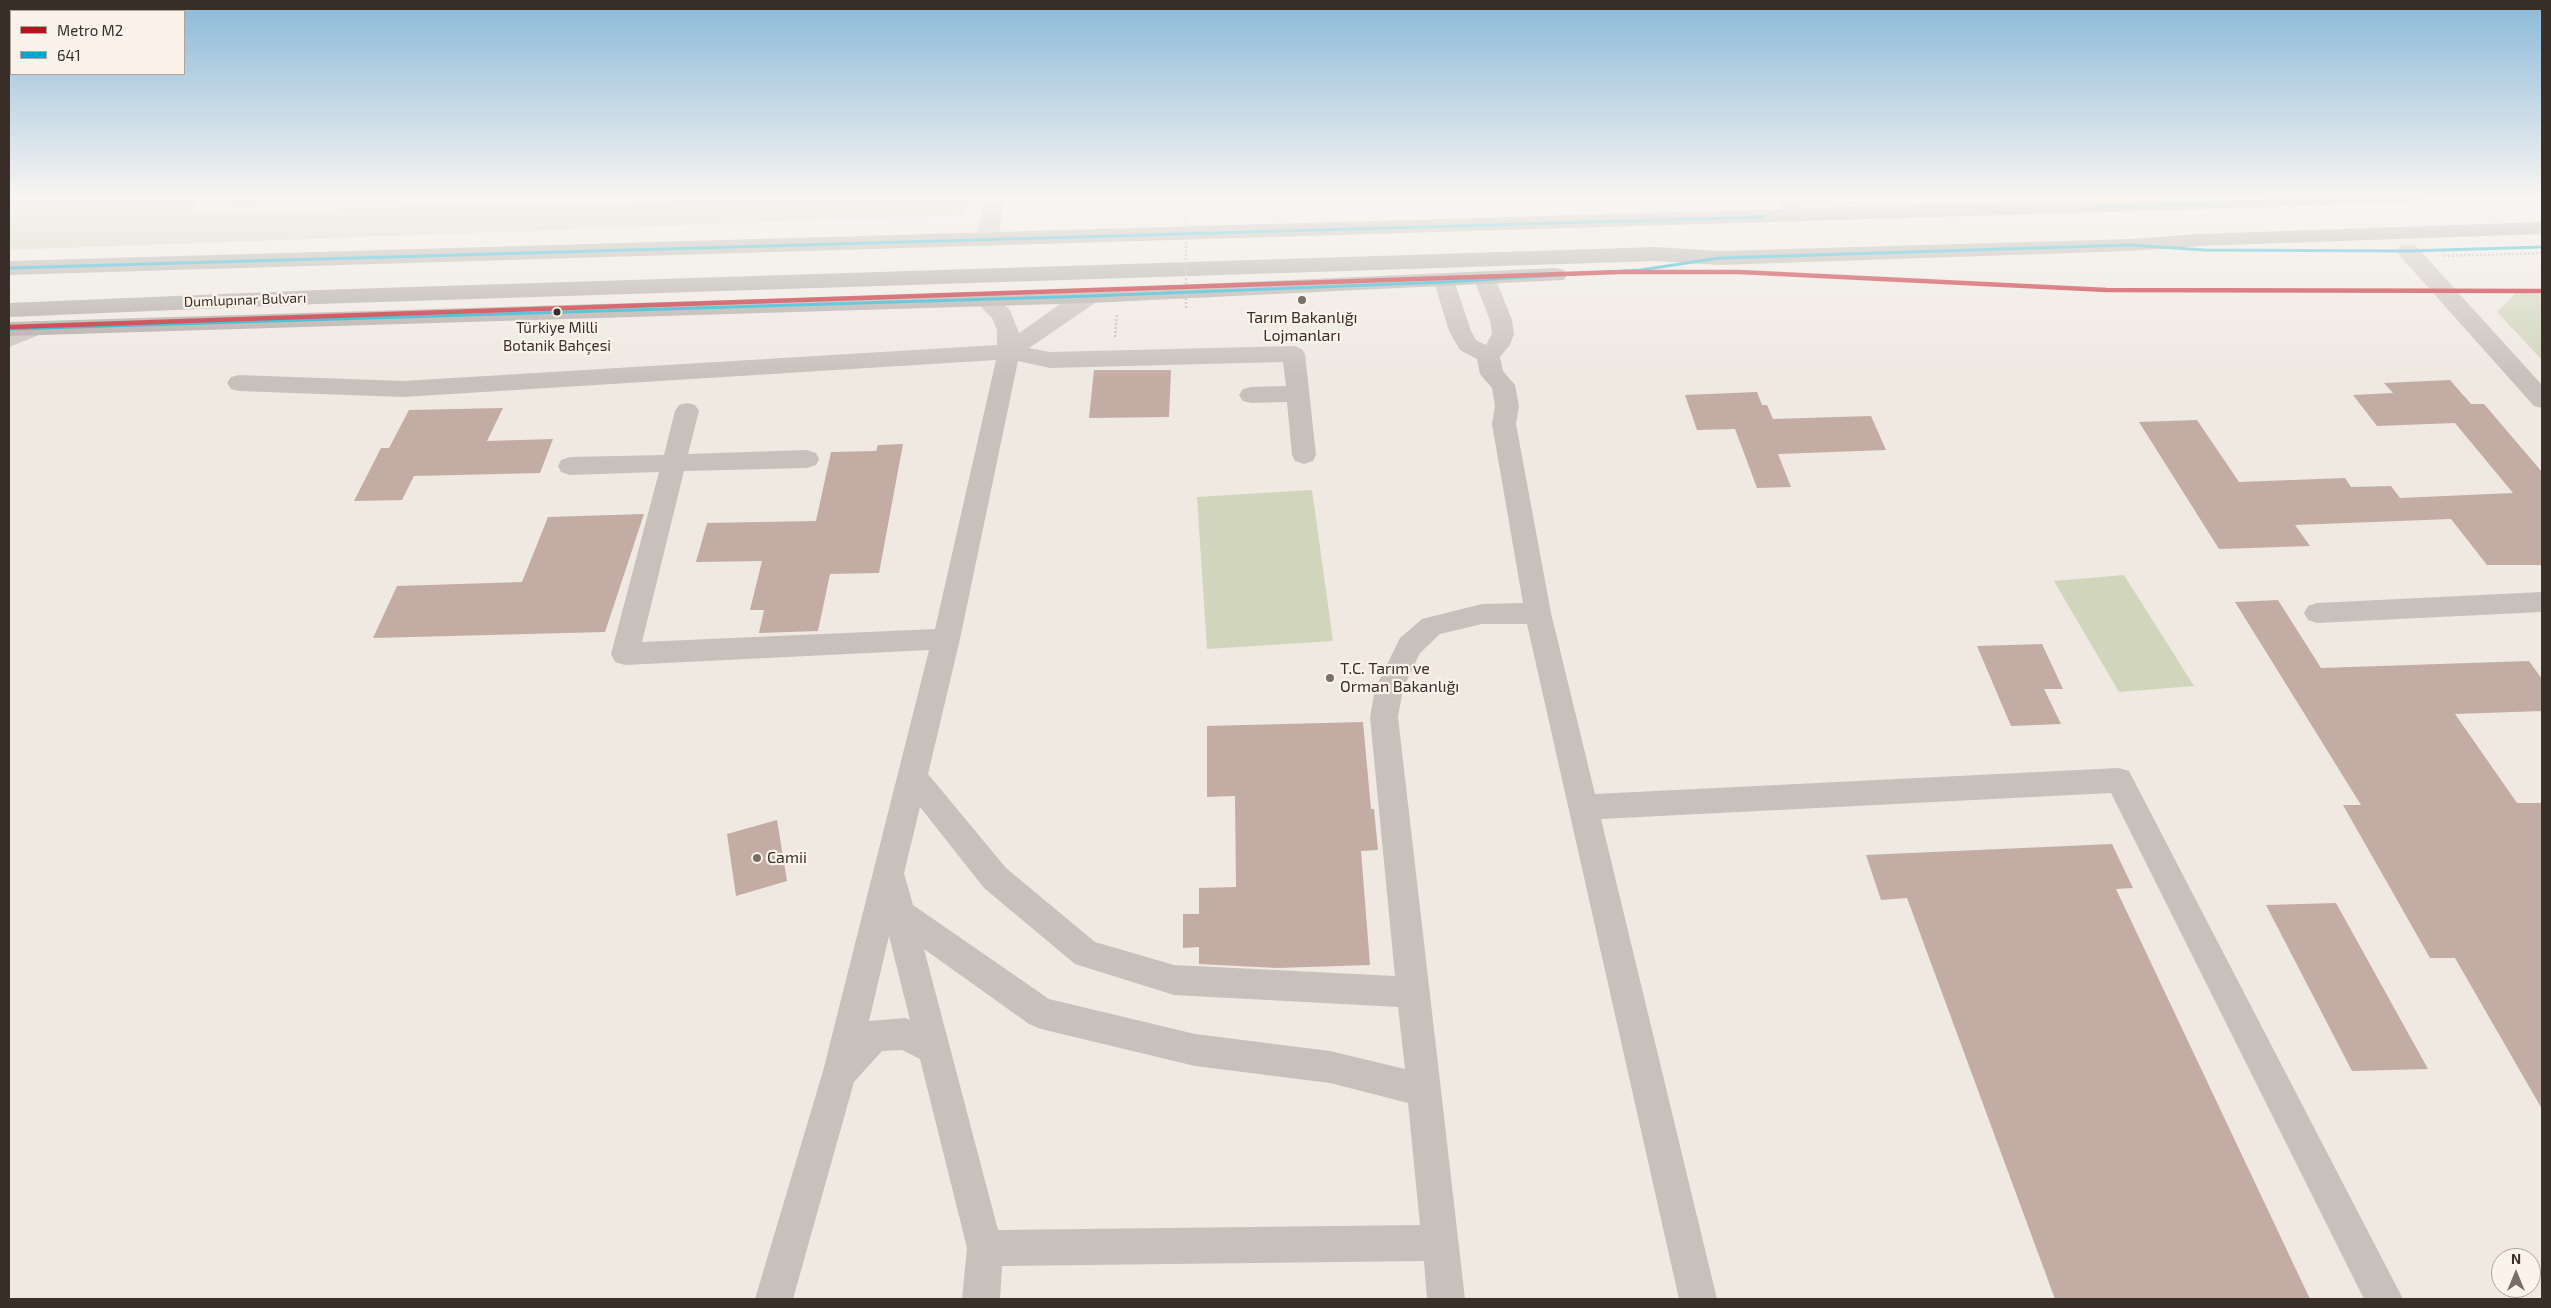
<!DOCTYPE html>
<meta charset="utf-8">
<style>
body{margin:0}
#map{position:relative;width:2551px;height:1308px;overflow:hidden;background:#efe9e2;font-family:"Exo 2",sans-serif}
canvas{display:block}
.frame{position:absolute;inset:0;border:10px solid #392e28;pointer-events:none}
.legend{position:absolute;left:10px;top:10px;width:175px;height:65px;box-sizing:border-box;background:#fbf3ea;border:1px solid #ada49c;margin:0;padding:6px 9px;list-style:none;font-size:15px;color:#392e28}
.legend li{display:flex;align-items:center;gap:10px;height:25px}
.legend b{width:25px;border:1px solid #ada49c}
.north{position:absolute;left:2491px;top:1248px;width:50px;height:50px;box-sizing:border-box;background:#fbf3ea;border:1px solid #ada49c;border-radius:50%;rotate:0deg;font-size:14px;font-weight:700;line-height:20px;text-align:center;color:#392e28}
.north::after{content:'';display:block;margin:auto;width:18px;height:22px;background:#796f69;clip-path:polygon(50% 0,100% 100%,50% 72%,0 100%)}
</style>
<div id="map">
<canvas width="2551" height="1308"></canvas>
<div class="frame"></div>
<ul class="legend">
<li><b style="height:6px;background:#bf0e1c"></b>Metro M2</li>
<li><b style="height:6px;background:#00a9ce"></b>641</li>
</ul>
<div class="north">N</div>
</div>
<script>
const context = document.querySelector('canvas').getContext('2d');
context.lineJoin = 'round';
function fill(path, color) {
  context.fillStyle = color;
  context.fill(path, 'evenodd');
}
function toPath(rows) {
  const path = new Path2D();
  for (const r of rows) {
    path.moveTo(r[0], r[1]);
    for (let i = 2; i < r.length; i += 2) path.lineTo(r[i], r[i + 1]);
  }
  return path;
}
function stroke(path, color, width, dash) {
  context.strokeStyle = color;
  context.lineWidth = width;
  context.lineCap = dash ? 'butt' : 'round';
  context.setLineDash(dash || []);
  context.stroke(path);
}
function drawText(font, color, halo, rows, align = 'center') {
  context.font = font + ' "Exo 2",sans-serif';
  context.lineWidth = 4.5;
  context.setLineDash([]);
  context.textBaseline = 'middle';
  context.strokeStyle = halo;
  context.fillStyle = color;
  for (const [text, x, y, turn = 0] of rows) {
    context.save();
    context.translate(x, y);
    context.rotate((+turn || 0) * Math.PI / 180);
    context.textAlign = isNaN(turn) ? turn : align;
    if (halo) context.strokeText(text, 0, 0);
    context.fillText(text, 0, 0);
    context.restore();
  }
}
const green = toPath([
 [9,196,196,196,194,212,838,196,974,196,964,215,9,250],
 [2516,293,2542,294,2542,360,2497,312],
 [1312,490,1333,641,1207,649,1197,497],
 [2124,575,2194,686,2119,692,2054,581]
]);
const building = toPath([
 [1094,370,1171,370,1169,417,1089,418],
 [2450,380,2471,404,2484,404,2542,472,2542,565,2487,565,2451,519,2295,525,2310,546,2219,549,2139,422,2197,420,2239,482,2345,478,2351,487,2391,486,2400,498,2513,493,2455,423,2377,426,2353,395,2393,393,2384,383],
 [1757,392,1762,405,1767,405,1773,419,1871,416,1886,450,1778,454,1791,487,1757,488,1735,429,1697,430,1685,395],
 [503,408,487,441,553,439,540,473,414,476,402,500,354,501,381,448,389,448,409,410],
 [903,444,879,573,830,574,818,631,759,633,764,610,750,610,762,561,696,562,707,523,816,521,831,452,876,451,878,445],
 [644,514,605,632,373,638,397,586,522,582,548,517],
 [2278,600,2321,668,2529,661,2542,679,2542,711,2455,714,2517,803,2542,803,2542,1109,2455,958,2430,958,2343,805,2361,805,2235,602],
 [2042,644,2063,689,2044,689,2061,724,2011,726,1977,646],
 [1363,722,1371,809,1374,809,1378,850,1361,851,1370,965,1277,968,1199,964,1199,947,1183,948,1183,914,1199,914,1199,888,1236,887,1235,796,1207,797,1207,726],
 [777,820,787,881,736,896,727,834],
 [2112,844,2133,888,2116,889,2310,1299,2055,1299,1907,898,1881,900,1866,855],
 [2336,903,2428,1069,2352,1071,2266,905]
]);
const path = toPath([
 [1607,198,1651,196],
 [2444,256,2542,253],
 [1115,337,1117,314]
]);
const minor = toPath([
 [223,196,398,196,395,200,388,202,232,208,225,206,222,202,223,196],
 [984,196,1004,196,998,240,994,245,987,246,980,245,976,240,984,196],
 [1776,196,1796,196,1808,216,1805,220,1798,222,1791,220,1776,196],
 [2408,245,2416,246,2542,385,2542,408,2534,406,2400,256,2397,251,2400,246,2408,245],
 [1485,273,1493,275,1496,280,1512,320,1514,334,1510,345,1500,357,1503,371,1515,385,1519,406,1516,424,1551,613,1595,794,2119,768,2129,771,2403,1299,2364,1299,2111,793,1601,819,1717,1299,1679,1299,1527,624,1482,624,1440,634,1420,653,1403,689,1398,717,1465,1299,1427,1299,1424,1261,1002,1266,1000,1299,962,1299,967,1248,920,1059,902,1050,882,1051,854,1082,793,1299,755,1299,823,1071,929,650,625,665,615,662,611,654,659,472,570,475,561,472,558,466,561,460,570,457,664,455,675,411,679,405,687,403,695,405,699,411,688,454,807,450,816,453,819,459,816,465,807,468,684,471,642,642,935,629,996,360,403,397,239,391,231,389,227,383,231,377,239,375,403,381,997,345,997,330,992,318,974,300,977,295,985,293,993,295,1010,310,1019,333,1060,304,1090,289,1098,291,1101,296,1098,301,1029,348,1050,352,1294,346,1302,349,1305,354,1316,455,1313,461,1304,464,1295,461,1292,455,1287,402,1251,403,1243,401,1239,395,1243,389,1251,387,1286,386,1283,362,1050,368,1018,361,960,639,928,774,1006,868,1095,942,1174,965,1395,976,1370,717,1375,689,1400,638,1422,619,1482,604,1523,603,1492,424,1495,406,1492,388,1480,374,1477,359,1460,350,1449,331,1434,282,1437,277,1445,275,1453,277,1471,331,1476,340,1486,345,1492,334,1490,320,1474,280,1477,275,1485,273],
 [920,807,984,888,1075,964,1174,995,1398,1007,1405,1069,1330,1051,1195,1034,1049,999,913,905,904,873,920,807],
 [889,936,910,1020,905,1018,869,1021,889,936],
 [924,949,1029,1024,1041,1029,1195,1066,1330,1083,1408,1103,1420,1225,998,1230,924,949],
 [36,321,44,323,47,328,44,333,9,347,9,331,36,321],
 [2542,592,2542,612,2317,623,2308,620,2304,613,2308,606,2317,603,2542,592]
]);
const highway = toPath([
 [2221,196,2446,196,2443,200,2436,202,9,275,9,261,2221,196],
 [2542,222,2542,234,2198,246,2130,251,1719,265,1656,261,318,304,9,317,9,303,318,290,1656,247,1719,251,2130,239,2198,234,2542,222],
 [1556,268,1564,270,1567,275,1564,280,1090,303,9,336,9,322,1090,289,1556,268]
]);
const pathBridge = toPath([
 [1186,214,1186,310]
]);
const bus1 = toPath([
 [2097,207,2430,196],
 [9,268,1764,217],
 [9,329,1090,296,1445,282,1641,270,1719,258,2130,245,2205,250,2408,251,2542,247]
]);
const metro1 = toPath([
 [9,327,1620,272,1739,272,2107,290,2542,291]
]);
const markers = [
 [1302,300,5,"#796f69"],
 [557,312,4.5,"#392e28"],
 [1330,678,5,"#796f69"],
 [757,858,5,"#796f69"]
];
const farStreetnames = [
 ["Dumlupınar Bulvarı",245,300,-2]
];
const busNames = [
 ["Türkiye Milli",557,328],
 ["Botanik Bahçesi",557,346]
];
const poiNames = [
 ["Tarım Bakanlığı",1302,318,"center"],
 ["Lojmanları",1302,336,"center"],
 ["T.C. Tarım ve",1340,669],
 ["Orman Bakanlığı",1340,687],
 ["Camii",767,858]
];
fill(green, '#d0d5bc');
fill(building, '#c3aca3');
stroke(path, '#c1b9b3', 2.5, [2, 2]);
fill(minor, '#c8c1bb');
fill(highway, '#aea8a1');
stroke(pathBridge, '#c1b9b3', 2.5, [2, 2]);
stroke(bus1, '#00a9ce', 3);
stroke(metro1, '#bf0e1c', 4.5);
const sky = context.createLinearGradient(0, 0, 0, 379);
sky.addColorStop(0, '#8ab9d8');
sky.addColorStop(0.52, '#f8f5f2');
sky.addColorStop(1, '#f8f5f200');
context.fillStyle = sky;
context.fillRect(0, 0, 2551, 379);
for (const [x, y, r, color] of markers) {
  const dot = new Path2D();
  dot.arc(x, y, r, 0, 2 * Math.PI);
  context.fillStyle = color;
  context.fill(dot);
  stroke(dot, '#fbf3ea', 2);
}
drawText('14px', '#392e28', '#fbf3ea', farStreetnames);
drawText('15px', '#392e28', '#fbf3ea', busNames);
drawText('16px', '#392e28', '#fbf3ea', poiNames, 'left');
</script>
